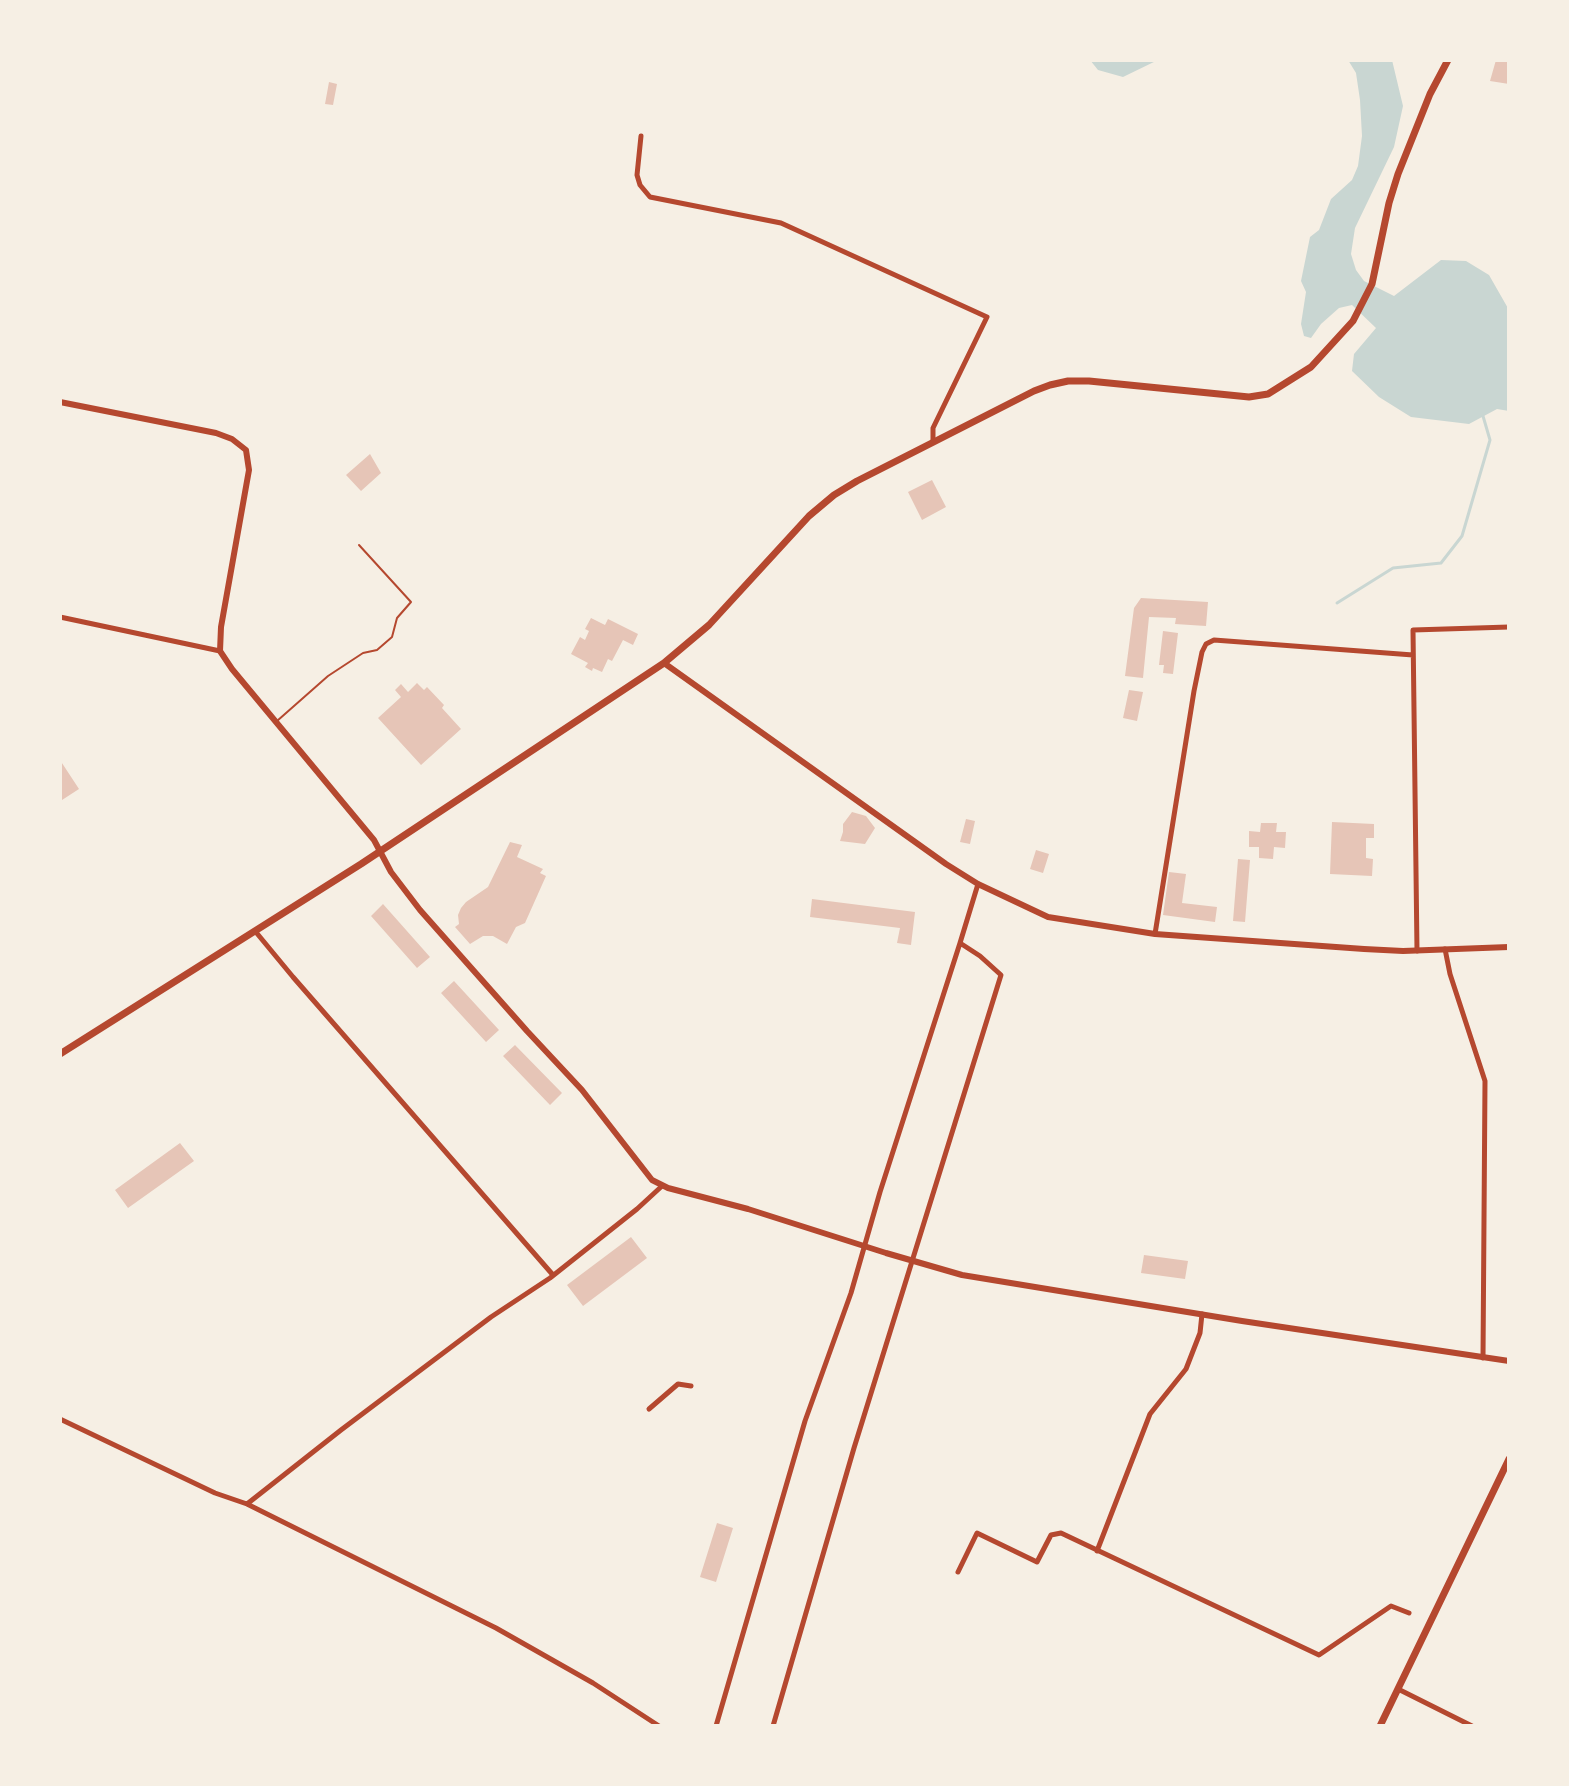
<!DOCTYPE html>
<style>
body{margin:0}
#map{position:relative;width:1569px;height:1786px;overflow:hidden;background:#f6efe4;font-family:Rubik,sans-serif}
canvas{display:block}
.frame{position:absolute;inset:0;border:62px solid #f6efe4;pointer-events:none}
</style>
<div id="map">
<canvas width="1569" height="1786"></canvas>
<div class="frame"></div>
</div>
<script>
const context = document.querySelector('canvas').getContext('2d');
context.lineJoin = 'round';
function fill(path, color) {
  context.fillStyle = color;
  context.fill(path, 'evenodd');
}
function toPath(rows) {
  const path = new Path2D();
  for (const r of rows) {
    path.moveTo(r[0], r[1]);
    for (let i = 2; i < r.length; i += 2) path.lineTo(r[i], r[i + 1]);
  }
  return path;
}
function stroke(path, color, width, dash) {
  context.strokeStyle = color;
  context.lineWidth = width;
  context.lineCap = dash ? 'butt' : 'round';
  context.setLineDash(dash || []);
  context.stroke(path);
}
const water = toPath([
 [1090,60,1158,60,1123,77,1098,70],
 [1348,60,1392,60,1403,106,1394,147,1355,228,1351,254,1356,270,1364,281,1394,296,1441,260,1466,261,1489,275,1509,310,1509,411,1497,409,1469,424,1411,417,1379,397,1352,371,1354,354,1376,328,1352,305,1339,308,1321,324,1311,338,1304,336,1301,324,1306,292,1301,281,1310,237,1319,230,1331,199,1352,180,1358,166,1362,136,1360,100,1356,73]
]);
const stream = toPath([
 [1337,603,1393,568,1441,563,1462,536,1490,440,1483,416]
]);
const building = toPath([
 [1496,60,1509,60,1509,84,1490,81],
 [329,82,337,84,333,105,325,104],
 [370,454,381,473,361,491,346,475],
 [932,480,946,507,922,520,908,492],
 [1141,598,1208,602,1206,626,1175,624,1176,618,1149,617,1143,678,1125,676,1134,608],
 [591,618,605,625,608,619,638,634,633,645,623,640,612,661,608,659,602,672,593,668,592,671,585,667,588,663,571,654,580,637,585,640,589,631,585,629],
 [1163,631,1178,633,1173,674,1163,673,1164,665,1159,665],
 [417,683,424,690,427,687,444,705,442,708,461,729,421,765,378,718,401,697,395,690,401,684,408,692],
 [1129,690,1143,692,1137,721,1123,718],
 [60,760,79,789,62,800,60,797],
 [852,812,866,816,875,828,865,844,840,841,843,832,843,824],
 [966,819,975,821,970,844,960,842],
 [1332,822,1374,824,1374,838,1366,838,1366,858,1373,859,1372,876,1330,874],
 [1261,823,1277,823,1276,832,1286,832,1285,848,1274,847,1273,859,1259,858,1259,847,1249,847,1249,831,1260,832],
 [510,842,522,845,517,857,543,869,540,873,546,876,525,923,516,927,507,944,493,936,483,936,470,944,455,927,459,924,458,915,461,908,466,902,488,887],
 [1036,850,1049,854,1043,873,1030,869],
 [1238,859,1250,860,1245,922,1233,921],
 [1169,872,1186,874,1182,903,1217,907,1215,922,1163,915],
 [812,899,915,912,911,945,897,943,900,928,810,917],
 [383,904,430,957,417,968,371,916],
 [454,981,499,1030,486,1042,441,993],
 [515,1045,562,1093,550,1105,503,1056],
 [180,1143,194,1161,128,1208,115,1190],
 [631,1237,647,1258,583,1306,567,1285],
 [1144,1255,1188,1261,1185,1279,1141,1273],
 [717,1523,733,1528,716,1582,700,1577]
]);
const service = toPath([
 [277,721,328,676,363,653,377,650,392,637,397,618,411,602,359,545]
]);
const minor = toPath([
 [641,136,637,175,640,185,650,197,781,223,987,317,933,428,933,442],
 [60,617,220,651],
 [255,931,293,977,553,1275],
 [1155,934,1194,691,1202,652,1206,644,1214,640,1413,655],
 [1445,949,1450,974,1485,1081,1483,1358],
 [1417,951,1413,630,1509,627],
 [649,1409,678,1384,691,1386],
 [60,1419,215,1493,247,1504,496,1628,593,1683,659,1726],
 [247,1504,341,1430,491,1317,550,1278,637,1209,662,1186],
 [1097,1551,1150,1414,1186,1369,1200,1333,1202,1314],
 [958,1572,977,1533,1037,1562,1051,1535,1061,1533,1319,1655,1391,1606,1409,1613],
 [1398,1689,1472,1726],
 [716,1726,805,1421,851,1293,880,1192,960,943],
 [773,1726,854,1448,1001,975,980,956,960,943,978,884]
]);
const tertiary = toPath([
 [60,402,216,433,232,439,246,450,249,470,221,627,220,651,232,669,374,840,391,872,420,910,527,1031,582,1090,652,1180,668,1188,748,1209,886,1253,962,1275,1242,1321,1509,1361],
 [664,663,946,864,978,884,1048,917,1155,934,1364,949,1403,951,1509,947]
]);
const secondary = toPath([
 [60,1054,361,864,664,663,709,625,809,516,834,495,857,481,1034,391,1050,385,1068,381,1089,381,1249,397,1268,394,1311,367,1353,321,1372,284,1389,203,1398,174,1430,94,1448,60],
 [1380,1726,1509,1459]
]);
fill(water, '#c9d6d2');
stroke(stream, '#c9d6d2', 3);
fill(building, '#e6c5b7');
stroke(service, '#b5482f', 2);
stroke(minor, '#b5482f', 5);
stroke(tertiary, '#b5482f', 6);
stroke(secondary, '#b5482f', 7);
</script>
